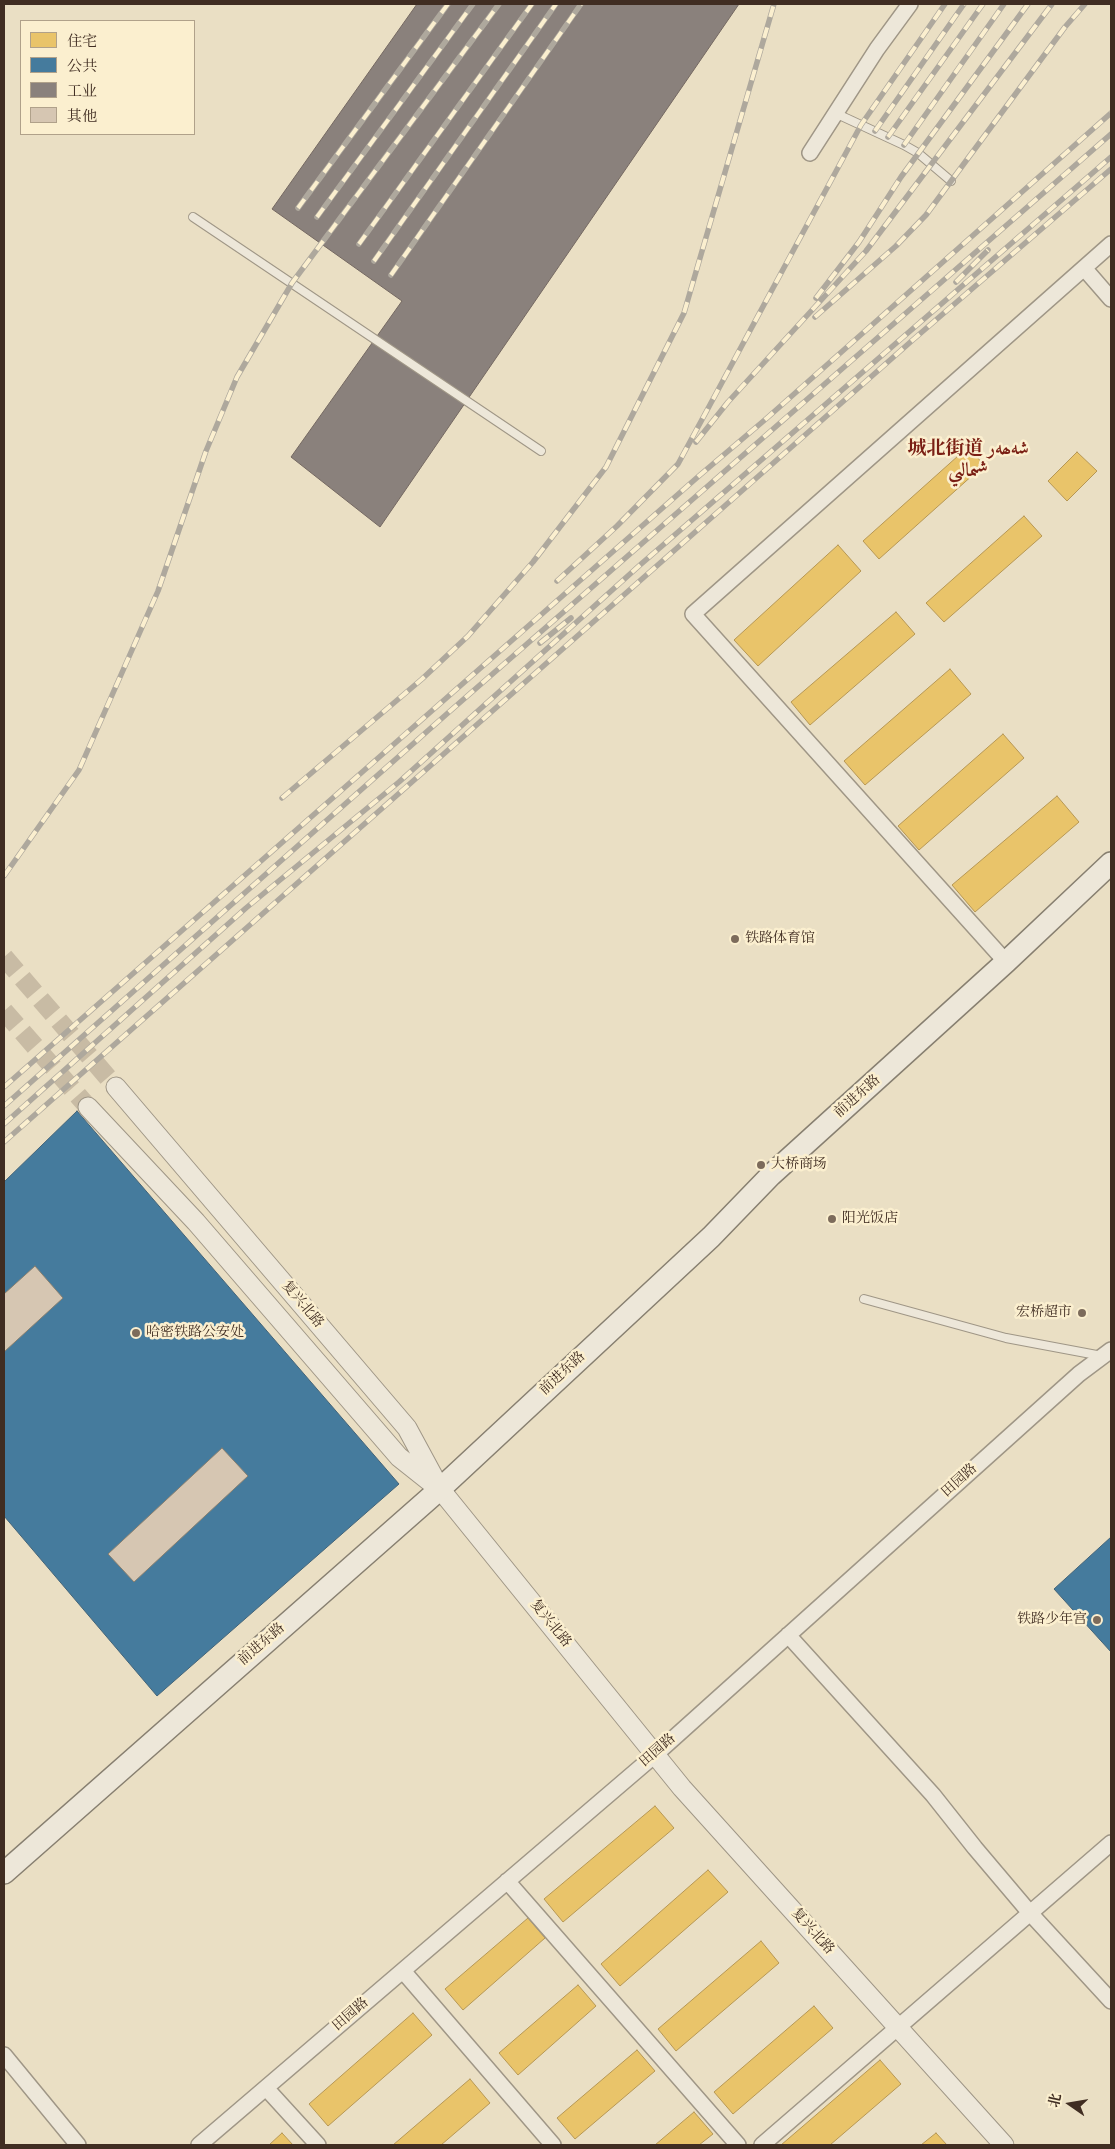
<!DOCTYPE html>
<meta charset="utf-8">
<style>
body{margin:0}
#map{position:relative;width:1115px;height:2149px;overflow:hidden;background:#eadfc4;font-family:"IM FELL English","Noto Serif SC",serif}
canvas{display:block}
.frame{position:absolute;inset:0;border:5px solid #402d22;pointer-events:none}
.legend{position:absolute;left:20px;top:20px;width:175px;height:115px;box-sizing:border-box;background:#fbefcf;border:1px solid #b0a18a;margin:0;padding:6px 9px;list-style:none;font-size:15px;color:#402d22}
.legend li{display:flex;align-items:center;gap:10px;height:25px}
.legend b{width:25px;border:1px solid #b0a18a}
.north{position:absolute;left:1045px;top:2079px;width:50px;height:50px;-webkit-text-stroke:4px #fbefcf;paint-order:stroke;rotate:283deg;font-size:14px;font-weight:700;line-height:20px;text-align:center;color:#402d22}
.north::after{content:'';display:block;margin:auto;width:18px;height:22px;background:#402d22;clip-path:polygon(50% 0,100% 100%,50% 72%,0 100%)}
</style>
<div id="map">
<canvas width="1115" height="2149"></canvas>
<div class="frame"></div>
<ul class="legend">
<li><b style="height:14px;background:#e9c46a"></b>住宅</li>
<li><b style="height:14px;background:#457b9d"></b>公共</li>
<li><b style="height:14px;background:#8a817c"></b>工业</li>
<li><b style="height:14px;background:#d6c6b2"></b>其他</li>
</ul>
<div class="north">北</div>
</div>
<script>
const context = document.querySelector('canvas').getContext('2d');
context.lineJoin = 'round';
function fill(path, color) {
  context.fillStyle = color;
  context.fill(path, 'evenodd');
}
function toPath(rows) {
  const path = new Path2D();
  for (const r of rows) {
    path.moveTo(r[0], r[1]);
    for (let i = 2; i < r.length; i += 2) path.lineTo(r[i], r[i + 1]);
  }
  return path;
}
function stroke(path, color, width, dash) {
  context.strokeStyle = color;
  context.lineWidth = width;
  context.lineCap = dash ? 'butt' : 'round';
  context.setLineDash(dash || []);
  context.stroke(path);
}
function drawText(font, color, halo, rows, align = 'center') {
  context.font = font + ' "IM FELL English",Amiri,"Noto Serif SC",serif';
  context.lineWidth = 5;
  context.setLineDash([]);
  context.textBaseline = 'middle';
  context.strokeStyle = halo;
  context.fillStyle = color;
  for (const [text, x, y, turn = 0] of rows) {
    context.save();
    context.translate(x, y);
    context.rotate((+turn || 0) * Math.PI / 180);
    context.textAlign = isNaN(turn) ? turn : align;
    if (halo) context.strokeText(text, 0, 0);
    context.fillText(text, 0, 0);
    context.restore();
  }
}
const homes = toPath([
 [968,447,984,465,879,559,863,541,968,447],
 [1077,452,1097,471,1067,501,1048,481,1077,452],
 [1024,516,1042,536,944,622,926,603,1024,516],
 [838,545,861,571,758,666,734,640,838,545],
 [896,612,915,634,810,725,791,702,896,612],
 [950,669,971,694,865,785,844,761,950,669],
 [1003,734,1024,758,919,850,898,826,1003,734],
 [1057,796,1079,822,975,912,952,885,1057,796],
 [655,1806,674,1828,563,1922,544,1899,655,1806],
 [708,1870,728,1892,620,1986,601,1964,708,1870],
 [528,1918,545,1938,463,2010,445,1989,528,1918],
 [761,1941,779,1963,676,2051,658,2029,761,1941],
 [578,1985,596,2006,518,2075,499,2053,578,1985],
 [814,2006,833,2028,733,2114,714,2092,814,2006],
 [413,2013,432,2035,328,2126,309,2104,413,2013],
 [637,2050,655,2071,575,2139,557,2118,637,2050],
 [880,2060,901,2084,830,2145,781,2145,880,2060],
 [470,2079,490,2103,441,2145,393,2145,470,2079],
 [694,2112,713,2134,699,2145,655,2145,694,2112],
 [282,2133,293,2145,269,2145,282,2133],
 [936,2133,947,2145,921,2145,936,2133]
]);
const public = toPath([
 [77,1111,399,1484,157,1696,4,1516,4,1182,77,1111],
 [1111,1537,1111,1652,1054,1589,1111,1537]
]);
const industry = toPath([
 [417,4,739,4,380,527,291,457,402,301,272,209,417,4]
]);
const building = toPath([
 [35,1266,63,1298,4,1352,4,1294,35,1266],
 [222,1448,248,1476,134,1582,108,1554,222,1448]
]);
const tertiaryTunnel = toPath([
 [4,957,116,1087],
 [4,1011,88,1107]
]);
const service = toPath([
 [835,113,904,145,918,153,951,181],
 [193,217,541,451],
 [864,1299,1006,1338,1102,1356]
]);
const minor = toPath([
 [810,153,877,49,910,4],
 [1084,268,1111,299],
 [1006,962,693,614,1111,244],
 [788,1635,933,1795,975,1848,1030,1913,1111,2001],
 [507,1881,738,2145],
 [403,1971,553,2145],
 [4,2055,78,2145],
 [266,2088,318,2145],
 [199,2145,656,1754,1079,1374,1111,1350],
 [762,2145,1111,1843]
]);
const tertiary = toPath([
 [116,1087,407,1428,440,1489,682,1788,1004,2145],
 [88,1107,196,1222,399,1457,433,1484]
]);
const secondary = toPath([
 [4,1873,440,1489,711,1237,771,1175,1006,962,1111,863]
]);
const rail = toPath([
 [875,131,964,4],
 [888,137,983,4],
 [904,145,1004,4],
 [298,208,448,4],
 [317,217,473,4],
 [359,244,532,4],
 [374,261,556,4],
 [391,275,581,4],
 [956,282,988,250],
 [816,298,859,242,901,177,1028,4],
 [815,317,896,246,926,215,1065,27,1085,4],
 [696,442,728,402,866,251,1052,4],
 [557,581,617,526,678,464,861,125,945,4],
 [540,643,571,618],
 [282,798,422,679,468,636,533,562,606,467,684,313,774,4],
 [4,876,79,770,158,591,206,451,237,377,292,283,499,4],
 [4,1087,700,475,767,418,1111,113],
 [4,1106,449,712,1111,134],
 [4,1124,246,908,399,782,640,565,1111,157],
 [4,1142,915,338,1111,169]
]);
const markers = [
 [735,939,5,"#7c6b5b"],
 [761,1165,5,"#7c6b5b"],
 [832,1219,5,"#7c6b5b"],
 [1082,1313,5,"#7c6b5b"],
 [136,1333,5,"#7c6b5b"],
 [1097,1620,5,"#7c6b5b"]
];
const poiNames = [
 ["铁路体育馆",745,939],
 ["大桥商场",771,1165],
 ["阳光饭店",842,1219],
 ["宏桥超市",1072,1313,"right"],
 ["哈密铁路公安处",146,1333],
 ["铁路少年宫",1087,1620,"right"]
];
const streetNames = [
 ["前进东路",858,1097,-42],
 ["复兴北路",302,1305,50],
 ["前进东路",563,1374,-43],
 ["田园路",960,1481,-42],
 ["复兴北路",550,1624,51],
 ["前进东路",262,1645,-41],
 ["田园路",658,1751,-41],
 ["复兴北路",812,1932,48],
 ["田园路",351,2015,-41]
];
const districtNames = [
 ["城北街道 شەھەر",968,450],
 ["شىمالىي",968,472]
];
fill(homes, '#e9c46a');
stroke(homes, '#b69754', 1);
fill(public, '#457b9d');
stroke(public, '#446478', 1);
fill(industry, '#8a817c');
stroke(industry, '#746861', 1);
fill(building, '#d6c6b2');
stroke(building, '#877f70', 1);
stroke(tertiaryTunnel, '#c8bba4', 19, [19, 9]);
stroke(service, '#9f9686', 10);
stroke(minor, '#9f9686', 18);
stroke(tertiary, '#9f9686', 21);
stroke(secondary, '#877f70', 24);
stroke(service, '#ede7d9', 8);
stroke(minor, '#ede7d9', 15);
stroke(tertiary, '#ede7d9', 19);
stroke(secondary, '#ede7d9', 21);
stroke(rail, '#aea89d', 5.5);
stroke(rail, '#fbefcf', 4, [11]);
for (const [x, y, r, color] of markers) {
  const dot = new Path2D();
  dot.arc(x, y, r, 0, 2 * Math.PI);
  context.fillStyle = color;
  context.fill(dot);
  stroke(dot, '#fbefcf', 2);
}
drawText('14px', '#402d22', '#fbefcf', poiNames, 'left');
drawText('14px', '#402d22', '#fbefcf', streetNames);
drawText('bold 19px', '#7a1f14', '#fbefcf', districtNames);
</script>
